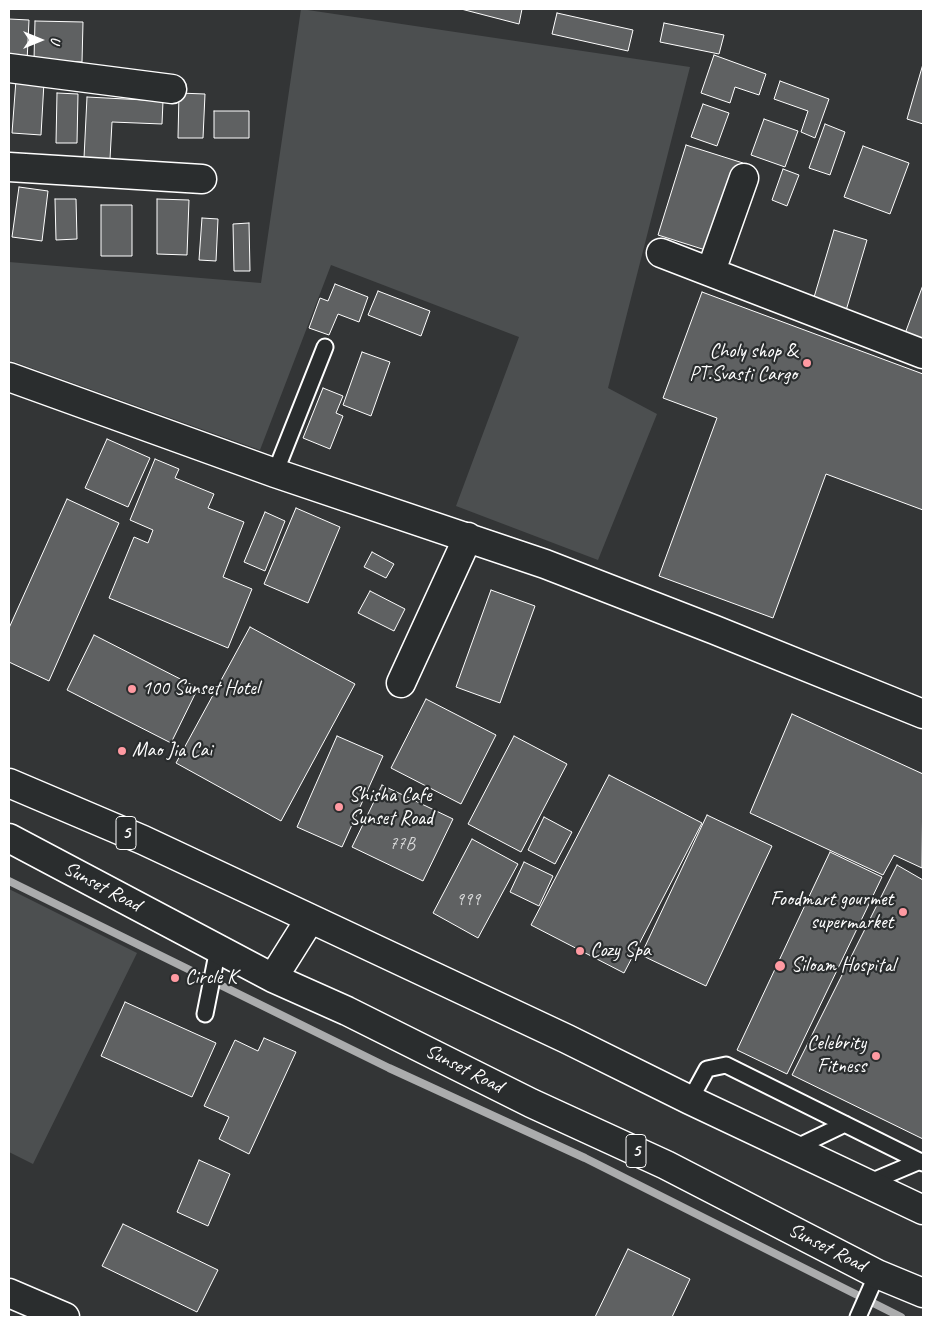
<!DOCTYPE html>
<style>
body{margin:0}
#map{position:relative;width:932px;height:1326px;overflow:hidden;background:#333536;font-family:Caveat,sans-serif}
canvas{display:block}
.frame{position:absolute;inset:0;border:10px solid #fff;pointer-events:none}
.north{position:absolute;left:15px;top:15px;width:50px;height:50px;-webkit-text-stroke:4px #2a2d2e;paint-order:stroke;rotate:90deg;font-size:14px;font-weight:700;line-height:20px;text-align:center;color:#fff}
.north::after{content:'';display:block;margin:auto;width:18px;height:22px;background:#fff;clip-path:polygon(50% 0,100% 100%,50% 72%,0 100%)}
</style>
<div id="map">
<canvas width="932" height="1326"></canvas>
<div class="frame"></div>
<div class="north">U</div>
</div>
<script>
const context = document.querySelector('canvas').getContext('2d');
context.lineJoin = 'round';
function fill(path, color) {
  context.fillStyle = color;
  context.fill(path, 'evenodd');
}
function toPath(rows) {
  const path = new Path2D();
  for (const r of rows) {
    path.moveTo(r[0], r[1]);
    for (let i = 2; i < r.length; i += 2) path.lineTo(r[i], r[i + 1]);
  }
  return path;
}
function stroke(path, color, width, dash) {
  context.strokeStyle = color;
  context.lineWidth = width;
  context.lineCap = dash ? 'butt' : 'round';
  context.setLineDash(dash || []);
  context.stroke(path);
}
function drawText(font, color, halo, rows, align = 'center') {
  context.font = font + ' Caveat,sans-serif';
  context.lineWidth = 4.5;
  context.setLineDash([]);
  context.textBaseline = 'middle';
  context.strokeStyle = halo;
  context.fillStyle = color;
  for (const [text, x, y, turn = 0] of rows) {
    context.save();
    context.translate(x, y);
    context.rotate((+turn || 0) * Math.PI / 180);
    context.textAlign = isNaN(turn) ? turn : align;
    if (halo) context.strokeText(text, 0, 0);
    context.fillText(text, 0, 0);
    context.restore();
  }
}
const green = toPath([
 [301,9,690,67,608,388,657,414,598,560,456,506,519,337,331,265,260,450,9,360,9,262,261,283],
 [9,889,137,953,33,1164,9,1152]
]);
const stream = toPath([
 [9,881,389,1068,585,1158,901,1317]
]);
const building = toPath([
 [461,9,522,9,519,24,461,9],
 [557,13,633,30,628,51,552,34,557,13],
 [9,19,29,20,27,62,9,61,9,19],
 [35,21,83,22,82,62,34,60,35,21],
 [664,23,724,35,719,54,660,42,664,23],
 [714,55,766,74,759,95,735,87,730,103,701,93,714,55],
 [923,64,923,124,907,119,923,64],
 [16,80,44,82,41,135,12,133,16,80],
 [780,81,829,99,815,138,801,132,808,111,774,99,780,81],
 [57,93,78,94,77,143,56,143,57,93],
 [179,93,205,94,203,138,178,138,179,93],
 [87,97,163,101,162,124,112,122,110,159,84,158,87,97],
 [703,104,729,113,717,146,691,137,703,104],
 [214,111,249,111,249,138,214,138,214,111],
 [764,119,798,131,785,167,751,155,764,119],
 [825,124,845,132,830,175,809,168,825,124],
 [686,145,743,163,715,253,658,235,686,145],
 [863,146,909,163,890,214,844,197,863,146],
 [783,169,799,175,787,206,772,200,783,169],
 [19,187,48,191,42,241,12,237,19,187],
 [55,199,76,199,77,239,56,240,55,199],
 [157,199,189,200,187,255,157,254,157,199],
 [101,205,132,205,132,256,101,256,101,205],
 [202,218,218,219,216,261,199,260,202,218],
 [249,223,250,271,234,271,233,224,249,223],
 [834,230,867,240,845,314,812,304,834,230],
 [335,284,368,297,359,322,338,314,329,335,309,328,320,298,328,301,335,284],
 [923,285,923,347,903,339,923,285],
 [378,291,430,311,421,336,368,315,378,291],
 [702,292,923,374,923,510,826,474,773,618,659,576,717,418,663,398,702,292],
 [362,352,390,362,371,416,343,405,362,352],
 [323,388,343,396,336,413,343,416,330,449,303,438,323,388],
 [107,439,150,458,128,507,85,488,107,439],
 [155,459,179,469,175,478,214,494,208,508,244,522,223,577,252,589,228,648,109,598,134,537,148,543,153,530,130,520,155,459],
 [67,499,119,523,49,681,9,662,9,628,67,499],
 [296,508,340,527,308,603,264,584,296,508],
 [265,512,285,521,265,571,244,562,265,512],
 [372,552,394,564,386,578,364,567,372,552],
 [491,590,535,606,500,703,456,687,491,590],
 [370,591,405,609,394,631,358,613,370,591],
 [250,627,355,684,281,821,176,763,250,627],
 [94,635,198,688,171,743,67,690,94,635],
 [426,699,496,735,461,804,391,768,426,699],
 [792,714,923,774,922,868,894,855,883,875,750,813,792,714],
 [337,736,383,756,342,847,297,827,337,736],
 [514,736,567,764,521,852,468,824,514,736],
 [609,775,702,823,624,973,531,925,609,775],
 [382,785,453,819,423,881,352,847,382,785],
 [707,815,772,846,706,986,641,955,707,815],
 [544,817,572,832,555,864,528,850,544,817],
 [472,839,518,864,478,938,433,913,472,839],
 [830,852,882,877,787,1074,737,1050,830,852],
 [524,862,553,876,539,906,510,892,524,862],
 [897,865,923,880,923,1139,792,1075,897,865],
 [125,1002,216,1043,192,1097,101,1056,125,1002],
 [264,1038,296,1052,249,1154,219,1139,229,1117,204,1106,235,1040,258,1051,264,1038],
 [199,1160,230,1174,208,1226,177,1212,199,1160],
 [123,1224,218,1270,197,1312,102,1266,123,1224],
 [628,1249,690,1279,672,1317,595,1317,628,1249]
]);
const service = toPath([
 [275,473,325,347],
 [205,1014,218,949],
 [690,1100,707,1069,726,1065,923,1163],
 [795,1148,845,1124],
 [868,1183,920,1161],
 [858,1317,877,1274]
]);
const minor = toPath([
 [9,68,172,89],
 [9,167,202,179],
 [661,253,923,354],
 [711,271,744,178],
 [9,377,275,473,545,564,715,630,923,714],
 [401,683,468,537],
 [9,1293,65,1317]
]);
const trunk = toPath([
 [9,783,143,840,567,1039,690,1100,923,1210],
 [9,838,273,978,347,1011,531,1103,666,1165,877,1274,923,1293],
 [273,978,310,919]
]);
const markers = [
 [807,363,5,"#ff9aa2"],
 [132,689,5,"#ff9aa2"],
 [122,751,5,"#ff9aa2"],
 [339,807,5,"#ff9aa2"],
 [903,912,5,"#ff9aa2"],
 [580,951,5,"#ff9aa2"],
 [780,966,6,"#ff9aa2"],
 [175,978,5,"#ff9aa2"],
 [876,1056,5,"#ff9aa2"]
];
const numberNames = [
 ["77B",402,844],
 ["999",468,900]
];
const shields = [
 [126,833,20],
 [636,1151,20]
];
const shieldNames = [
 ["5",126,833],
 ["5",636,1151]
];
const poiNames = [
 ["Choly shop &",797,352,"right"],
 ["PT.Svasti Cargo",797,375,"right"],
 ["100 Sunset Hotel",142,689],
 ["Mao Jia Cai",132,751],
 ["Shisha Cafe",349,796],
 ["Sunset Road",349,819],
 ["Foodmart gourmet",893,900,"right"],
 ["supermarket",893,923,"right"],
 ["Cozy Spa",590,951],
 ["Siloam Hospital",791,966],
 ["Circle K",185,978],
 ["Celebrity",866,1044,"right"],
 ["Fitness",866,1067,"right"]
];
const streetNames = [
 ["Sunset Road",102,887,28],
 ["Sunset Road",464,1069,27],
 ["Sunset Road",827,1248,27]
];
fill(green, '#4c4f50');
stroke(stream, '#abacad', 8);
fill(building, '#5f6162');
stroke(building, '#fff', 1);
stroke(service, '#fff', 19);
stroke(minor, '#fff', 31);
stroke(trunk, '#fff', 31);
stroke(service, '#2a2d2e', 15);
stroke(minor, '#2a2d2e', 28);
stroke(trunk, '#2a2d2e', 28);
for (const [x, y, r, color] of markers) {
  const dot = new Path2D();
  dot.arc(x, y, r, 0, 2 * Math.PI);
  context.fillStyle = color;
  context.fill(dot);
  stroke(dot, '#2a2d2e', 2);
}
drawText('18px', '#d7d8d8', null, numberNames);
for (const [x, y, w] of shields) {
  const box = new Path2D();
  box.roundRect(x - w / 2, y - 16.5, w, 33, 4);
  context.fillStyle = '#2a2d2e';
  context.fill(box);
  stroke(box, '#fff', 1);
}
drawText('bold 19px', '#fff', null, shieldNames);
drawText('20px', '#fff', '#2a2d2e', poiNames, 'left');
drawText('20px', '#fff', '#2a2d2e', streetNames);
</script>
